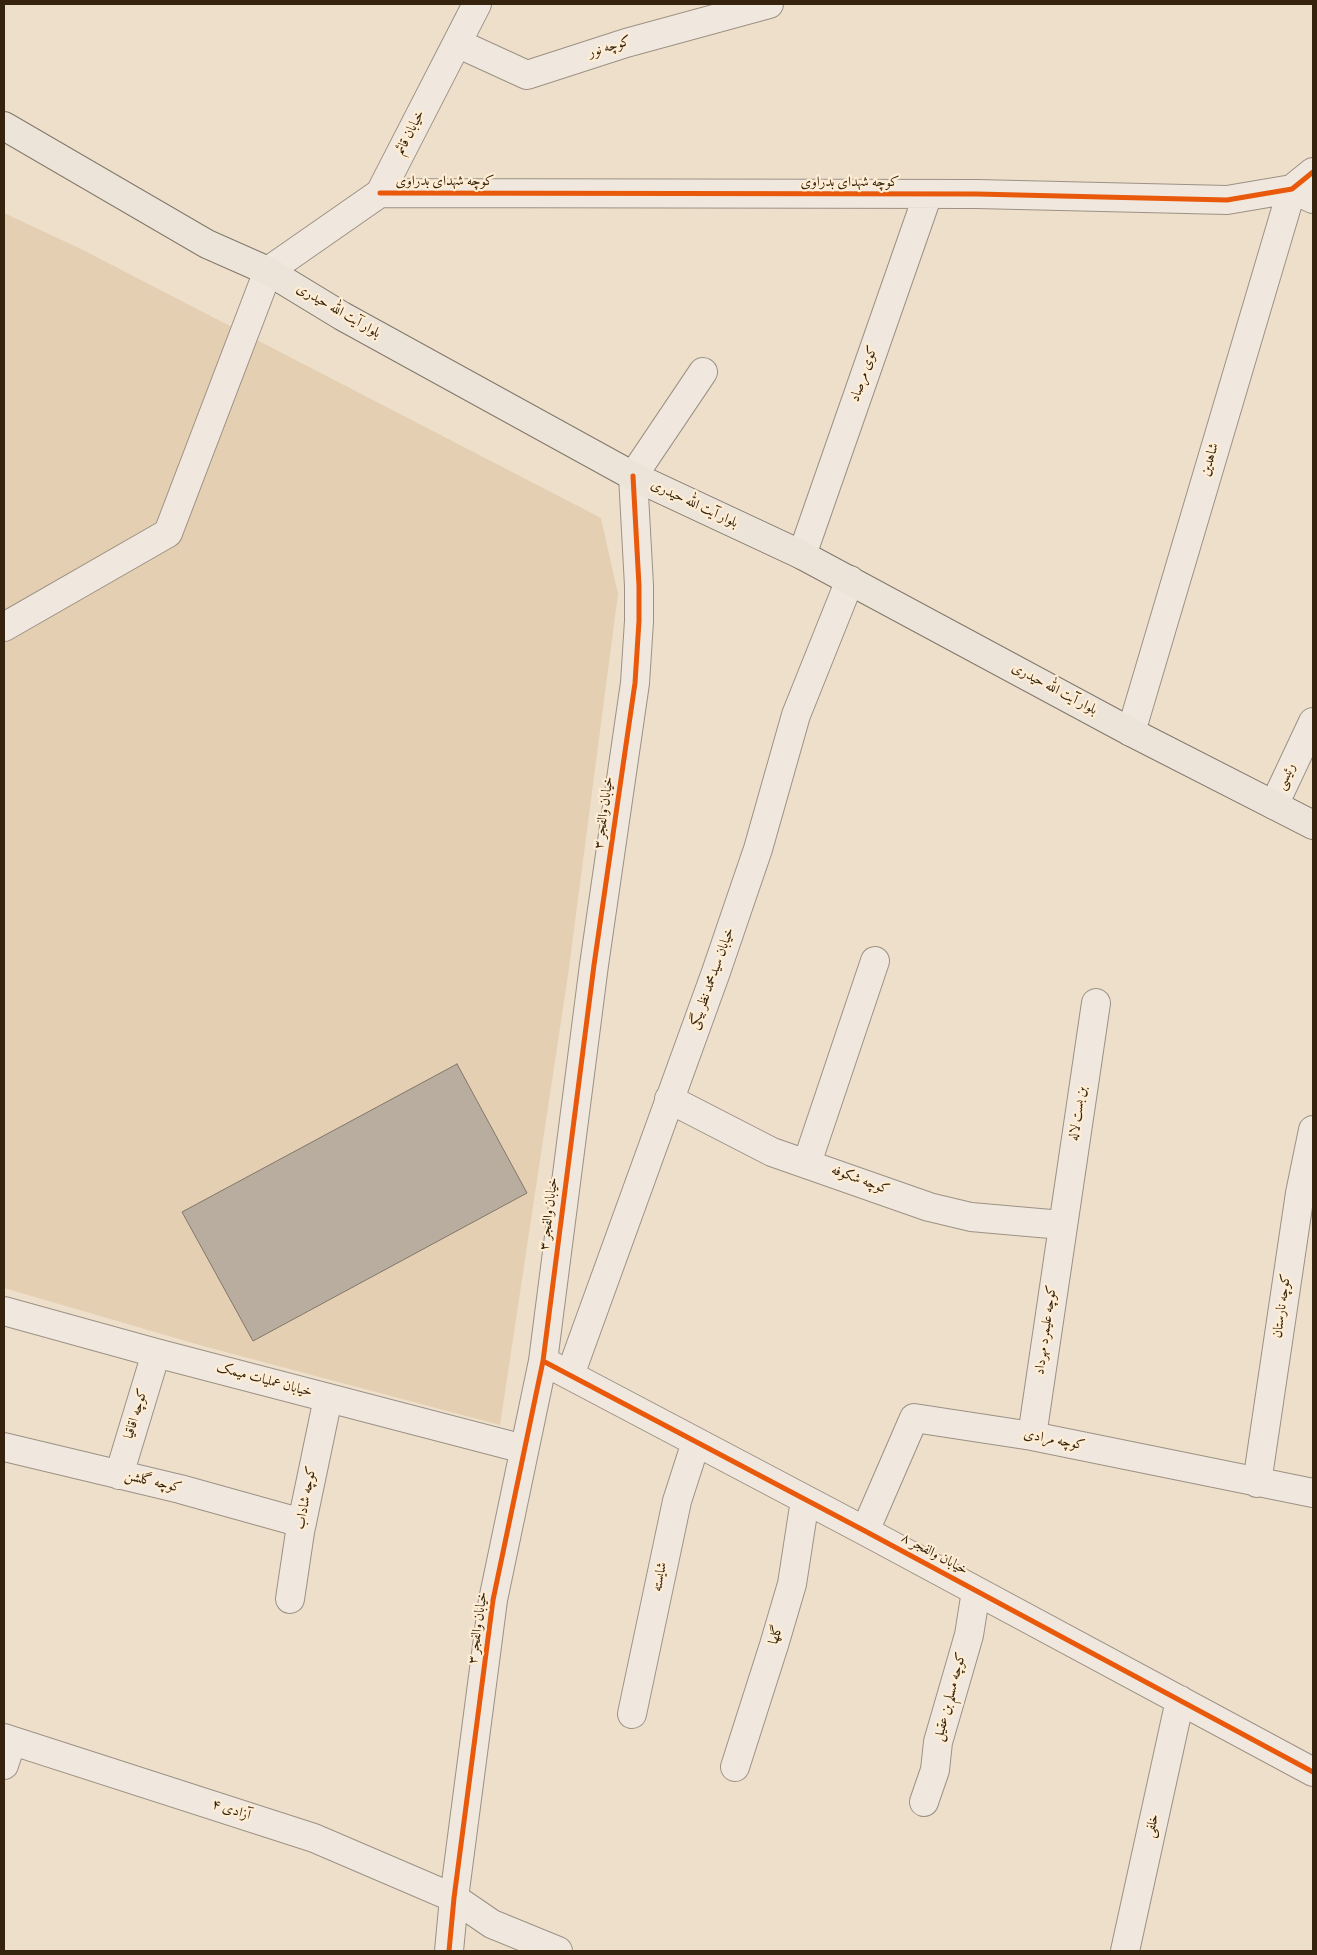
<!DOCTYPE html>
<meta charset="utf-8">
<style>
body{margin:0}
#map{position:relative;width:1317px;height:1955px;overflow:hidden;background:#eedfcb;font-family:Vollkorn,serif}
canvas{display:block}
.frame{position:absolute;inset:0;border:5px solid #35230e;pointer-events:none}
</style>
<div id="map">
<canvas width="1317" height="1955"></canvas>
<div class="frame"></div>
</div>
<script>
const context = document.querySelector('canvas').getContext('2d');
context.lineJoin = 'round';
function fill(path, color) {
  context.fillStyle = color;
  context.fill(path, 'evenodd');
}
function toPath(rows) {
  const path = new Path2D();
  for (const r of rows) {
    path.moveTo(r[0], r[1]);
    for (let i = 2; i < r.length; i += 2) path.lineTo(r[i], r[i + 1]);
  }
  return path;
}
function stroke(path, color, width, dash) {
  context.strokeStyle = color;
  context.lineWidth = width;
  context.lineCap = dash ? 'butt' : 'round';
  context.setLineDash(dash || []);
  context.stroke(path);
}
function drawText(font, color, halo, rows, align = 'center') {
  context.font = font + ' Vollkorn,Amiri,serif';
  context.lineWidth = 4.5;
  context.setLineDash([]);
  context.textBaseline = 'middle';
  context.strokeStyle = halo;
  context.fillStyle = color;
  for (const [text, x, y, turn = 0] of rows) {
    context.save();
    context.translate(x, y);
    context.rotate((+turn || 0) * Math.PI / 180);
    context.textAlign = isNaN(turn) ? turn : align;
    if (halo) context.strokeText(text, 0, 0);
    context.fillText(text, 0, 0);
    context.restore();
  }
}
const green = toPath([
 [4,213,81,249,601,518,618,594,568,975,500,1425,203,1346,4,1288]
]);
const building = toPath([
 [457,1064,527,1193,253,1341,182,1212,457,1064]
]);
const minor = toPath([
 [457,43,527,75,626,43,769,4],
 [380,193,977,194,1227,200,1292,189,1313,172],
 [802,555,928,194],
 [4,627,168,533,268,271,380,193,477,4],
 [1131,732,1292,189,1313,199],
 [1274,805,1313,722],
 [669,1099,772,1152,929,1207,971,1217,1062,1225],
 [807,1163,875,961],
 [4,1311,156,1353,524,1449],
 [543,1361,865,1531,1313,1772],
 [570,1375,716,972,758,849,796,715,850,580],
 [1032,1436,1096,1003],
 [4,1447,180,1489,302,1523],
 [119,1475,156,1353],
 [1257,1483,1300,1193,1313,1130],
 [865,1531,914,1418,1032,1436,1313,1493],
 [290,1599,300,1532,328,1398],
 [632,1714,677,1501,696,1442],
 [4,1738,314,1838,454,1898,492,1924,558,1951],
 [4,1765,12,1741],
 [735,1767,774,1645,792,1584,805,1500],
 [924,1802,935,1770,938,1742,969,1635,976,1591],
 [449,1951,454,1898,493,1600,543,1361,594,965,635,683,639,621,639,586,633,476,703,372],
 [1125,1951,1180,1700]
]);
const major = toPath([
 [4,126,207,244,268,271,342,316,633,476,802,555,1131,732,1313,825]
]);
const cycleway = toPath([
 [380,193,977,194,1227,200,1292,189,1313,172],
 [543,1361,865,1531,1313,1772],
 [449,1951,454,1898,493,1600,543,1361,594,965,635,683,639,621,639,586,633,476]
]);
const streetNames = [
 ["کوچه نور",610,48,-17],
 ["خیابان قائم",411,133,-63],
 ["کوچه شهدای بدراوی",445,182],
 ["کوچه شهدای بدراوی",850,183],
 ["بلوار آیت الله حیدری",338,312,30],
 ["کوی مرصاد",865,374,-71],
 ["شاهدین",1211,460,-74],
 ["بلوار آیت الله حیدری",694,505,25],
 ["بلوار آیت الله حیدری",1054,690,28],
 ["رئیسی",1287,777,-65],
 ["خیابان والفجر ۳",605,813,-82],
 ["خیابان سیدمحمد نظر بیگی",713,979,-70],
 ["بن بست لاله",1079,1114,-81],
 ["کوچه شکوفه",860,1181,20],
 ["خیابان والفجر ۳",550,1214,-83],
 ["کوچه نارستان",1283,1306,-82],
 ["کوچه علیمرد مهرداد",1047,1330,-82],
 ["خیابان عملیات میمک",264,1381,15],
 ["کوچه اقاقیا",137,1414,-73],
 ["کوچه مرادی",1054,1441,11],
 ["کوچه گلشن",153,1483,13],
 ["کوچه شاداب",307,1498,-79],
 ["خیابان والفجر ۸",934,1555,28],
 ["شایسته",661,1577,-79],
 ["خیابان والفجر ۳",479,1628,-82],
 ["گلها",777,1635,-74],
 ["کوچه مسلم بن عقیل",951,1697,-75],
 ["آزادی ۴",231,1811,18],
 ["خلفی",1153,1826,-78]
];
fill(green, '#e4cfb2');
fill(building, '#b8ad9e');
stroke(building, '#81776a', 1);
stroke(minor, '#9c9184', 30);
stroke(major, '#81776a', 30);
stroke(minor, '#f0e8de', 28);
stroke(major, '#ede4d9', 28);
stroke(cycleway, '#e8590c', 5);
drawText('14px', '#35230e', '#feecd3', streetNames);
</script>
